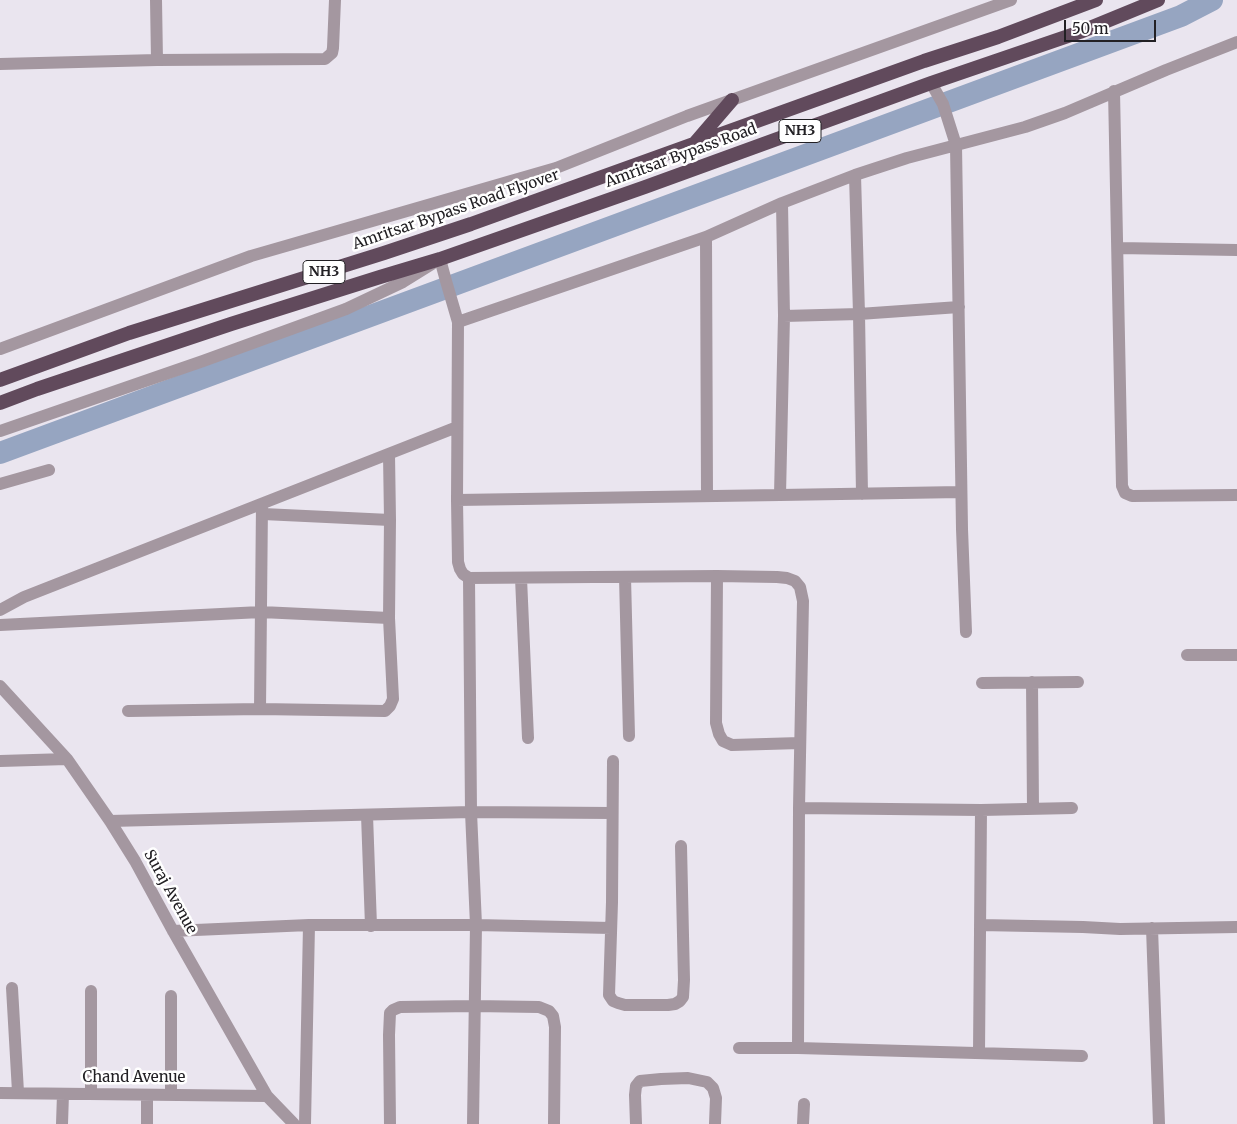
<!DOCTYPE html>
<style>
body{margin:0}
#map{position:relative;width:1237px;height:1124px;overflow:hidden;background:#eae5ef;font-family:Merriweather,serif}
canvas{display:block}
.scale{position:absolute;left:1064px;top:20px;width:92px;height:22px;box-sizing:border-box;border:2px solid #222024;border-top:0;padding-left:6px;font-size:15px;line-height:18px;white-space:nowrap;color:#222024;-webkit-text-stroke:4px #fff;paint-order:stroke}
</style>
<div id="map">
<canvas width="1237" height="1124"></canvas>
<div class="scale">50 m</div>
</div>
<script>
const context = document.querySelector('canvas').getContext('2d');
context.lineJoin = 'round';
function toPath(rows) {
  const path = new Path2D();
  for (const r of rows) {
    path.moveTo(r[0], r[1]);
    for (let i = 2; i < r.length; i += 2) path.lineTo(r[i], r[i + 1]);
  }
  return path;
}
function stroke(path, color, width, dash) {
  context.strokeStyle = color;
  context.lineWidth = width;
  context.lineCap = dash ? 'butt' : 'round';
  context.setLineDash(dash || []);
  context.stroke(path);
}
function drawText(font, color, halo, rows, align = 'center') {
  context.font = font + ' Merriweather,serif';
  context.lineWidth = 5;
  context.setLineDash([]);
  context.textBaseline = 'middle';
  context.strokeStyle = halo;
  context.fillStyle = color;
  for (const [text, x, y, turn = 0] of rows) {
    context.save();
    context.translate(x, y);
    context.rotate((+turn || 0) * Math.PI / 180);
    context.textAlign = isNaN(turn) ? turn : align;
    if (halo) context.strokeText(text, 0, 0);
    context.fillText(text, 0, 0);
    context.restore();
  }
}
const river = toPath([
 [0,453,1181,16,1212,0]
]);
const minor = toPath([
 [156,0,157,60],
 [0,64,157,60,325,59,332,53,333,48,335,0],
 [931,83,943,104,956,145,962,529,966,632],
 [1114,91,1122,486,1125,493,1132,496,1237,495],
 [855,175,859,314,862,494],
 [782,203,784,316,780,495,961,492],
 [706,237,707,496],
 [1118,248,1237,250],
 [440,259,446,281,458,322,457,500,458,562,460,569,463,574,469,578,717,576,777,577,787,578,795,581,800,587,803,601,799,808,798,1048],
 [784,316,859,314,959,307],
 [458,322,706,237,782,203,855,175,907,158,1025,127,1065,113,1166,70,1237,42],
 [0,484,49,470],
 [457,500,780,495],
 [263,514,390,520,389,454],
 [717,576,716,723,719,734,723,741,732,745,800,743],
 [625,577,629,736],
 [469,578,471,812,476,925,473,1124],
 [521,578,528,738],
 [0,610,24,597,457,427],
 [0,625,261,612,389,618],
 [1187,655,1237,655],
 [1032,682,1033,809],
 [982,683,1078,682],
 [0,686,67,759,110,821,135,861,173,931,267,1096,294,1124],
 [260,709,262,504],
 [128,711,260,709,385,711,390,706,393,699,389,618,390,520],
 [0,761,67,759],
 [613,761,612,902,609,995,613,1001,618,1003,625,1005,668,1005,675,1004,680,1001,683,997,684,980,681,846],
 [799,808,981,810,1072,808],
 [367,815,371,926],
 [110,821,471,812,612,813],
 [980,925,1083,927,1120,929,1237,927],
 [1152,928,1159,1124],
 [173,931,309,925,476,925,611,928],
 [12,988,18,1092],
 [91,991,91,1094],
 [171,996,171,1095],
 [739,1048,798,1048,1082,1056],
 [979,1053,981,810],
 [0,1093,267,1096],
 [62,1124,63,1094],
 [147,1124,147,1095],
 [305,1124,309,925],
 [390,1124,389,1035,390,1013,393,1010,400,1007,474,1006,539,1007,549,1011,553,1016,555,1027,554,1124],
 [636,1124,635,1095,636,1086,640,1081,661,1079,688,1078,707,1082,713,1088,716,1098,715,1124],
 [803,1124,804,1104]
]);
const tertiary = toPath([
 [0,349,251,256,556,168,687,116,1011,0],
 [0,431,203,361,346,309,403,282,432,264]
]);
const trunk = toPath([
 [695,143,732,100],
 [0,380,129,333,384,253,471,224,924,61,998,37,1096,0],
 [0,403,37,389,231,324,380,277,440,259,645,187,931,83,1080,32,1158,0]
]);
const shields = [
 [800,131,42],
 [324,272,42]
];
const shieldNames = [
 ["NH3",800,131],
 ["NH3",324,272]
];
const streetNames = [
 ["Amritsar Bypass Road",681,156,-20],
 ["Amritsar Bypass Road Flyover",456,210,-19],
 ["Suraj Avenue",170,892,61],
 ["Chand Avenue",134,1078]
];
stroke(river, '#96a5c1', 22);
stroke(minor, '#a497a0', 12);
stroke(tertiary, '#a497a0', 12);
stroke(trunk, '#614a5c', 14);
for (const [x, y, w] of shields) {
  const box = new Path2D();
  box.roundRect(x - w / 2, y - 11.5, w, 23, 4);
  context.fillStyle = '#fff';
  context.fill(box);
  stroke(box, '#222024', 1);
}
drawText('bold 14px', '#222024', null, shieldNames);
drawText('15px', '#222024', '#fff', streetNames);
</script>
